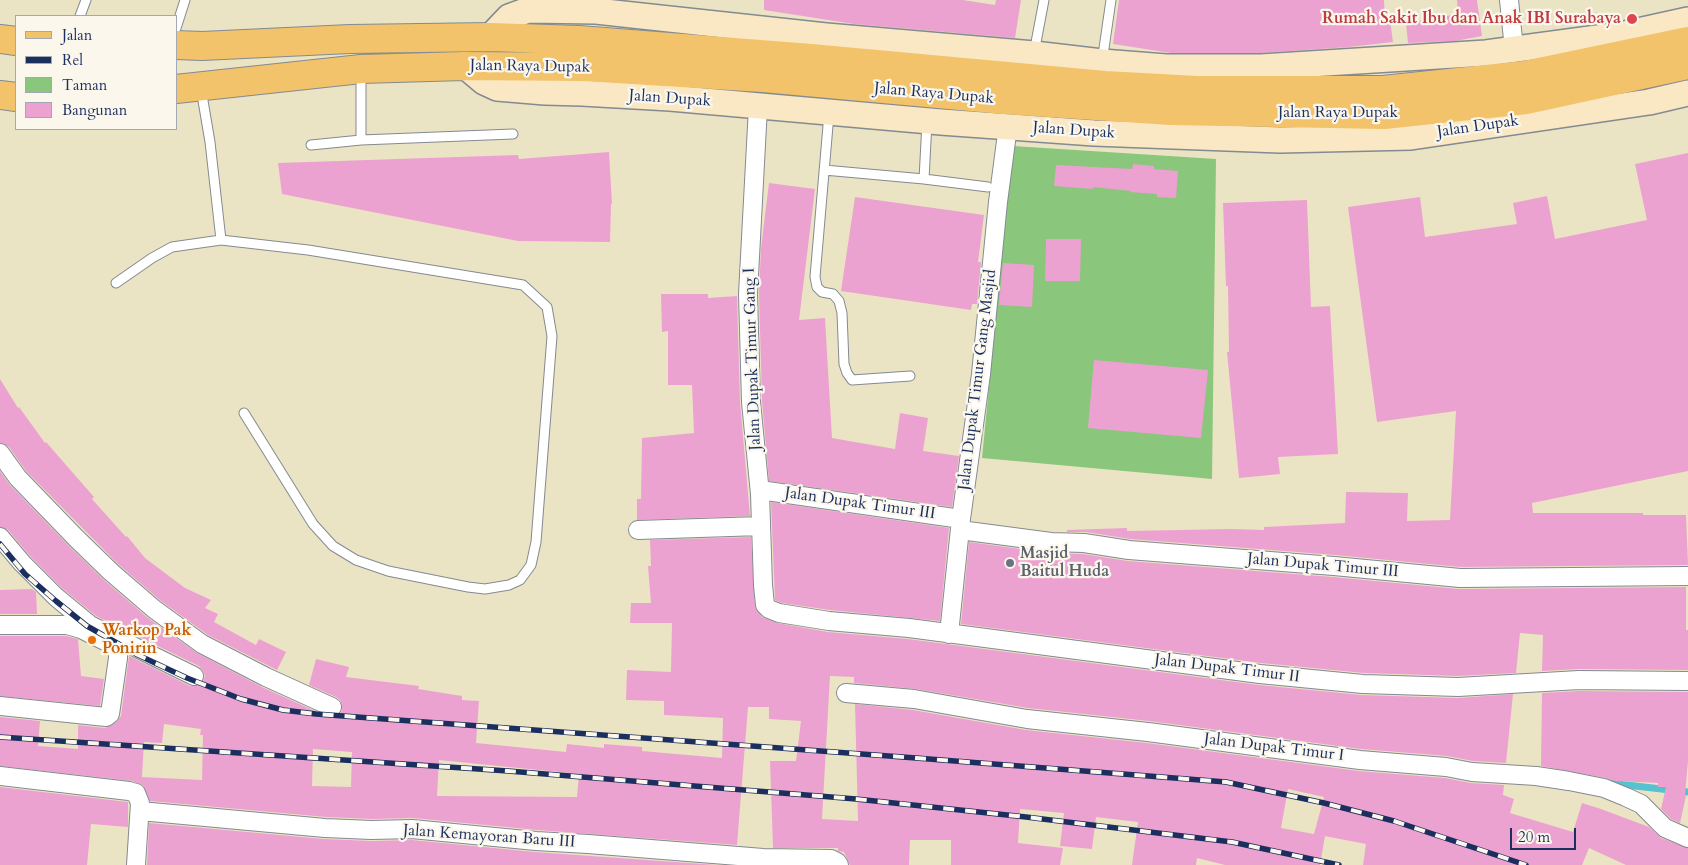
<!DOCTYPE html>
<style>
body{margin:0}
#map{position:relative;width:1688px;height:865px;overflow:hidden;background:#ebe4c4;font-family:Cardo,serif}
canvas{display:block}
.legend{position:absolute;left:15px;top:15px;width:162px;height:115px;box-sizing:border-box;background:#fbf7ec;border:1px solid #a1a7b3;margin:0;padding:6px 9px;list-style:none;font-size:15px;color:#1b2f5e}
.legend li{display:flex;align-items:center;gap:10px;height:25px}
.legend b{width:25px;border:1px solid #a1a7b3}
.scale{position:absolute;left:1510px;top:828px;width:66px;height:22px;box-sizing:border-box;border:2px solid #1b2f5e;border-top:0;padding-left:6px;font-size:15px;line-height:18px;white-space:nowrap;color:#1b2f5e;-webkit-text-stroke:4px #fbf7ec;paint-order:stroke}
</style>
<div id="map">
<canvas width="1688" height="865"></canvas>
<ul class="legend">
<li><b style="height:6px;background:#f2c36a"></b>Jalan</li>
<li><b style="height:6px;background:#1b2f5e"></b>Rel</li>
<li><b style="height:14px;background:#8ac67b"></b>Taman</li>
<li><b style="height:14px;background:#eca2d0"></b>Bangunan</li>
</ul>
<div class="scale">20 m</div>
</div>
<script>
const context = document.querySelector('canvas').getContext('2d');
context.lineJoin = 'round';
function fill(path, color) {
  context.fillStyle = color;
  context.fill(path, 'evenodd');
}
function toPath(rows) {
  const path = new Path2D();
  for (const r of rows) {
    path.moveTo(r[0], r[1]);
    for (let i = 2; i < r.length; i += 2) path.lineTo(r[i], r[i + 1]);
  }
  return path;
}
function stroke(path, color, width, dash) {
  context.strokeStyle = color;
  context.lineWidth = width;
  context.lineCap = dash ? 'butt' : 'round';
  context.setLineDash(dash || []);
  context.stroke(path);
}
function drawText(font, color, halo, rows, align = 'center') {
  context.font = font + ' Cardo,serif';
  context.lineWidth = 4.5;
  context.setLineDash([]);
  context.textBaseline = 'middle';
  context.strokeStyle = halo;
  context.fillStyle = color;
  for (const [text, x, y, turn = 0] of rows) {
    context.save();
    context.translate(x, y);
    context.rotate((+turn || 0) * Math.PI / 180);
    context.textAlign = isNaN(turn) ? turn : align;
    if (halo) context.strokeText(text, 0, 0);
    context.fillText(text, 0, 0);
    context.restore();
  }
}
const green = toPath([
 [1013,146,1216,159,1212,479,982,458]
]);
const stream = toPath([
 [1609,783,1688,792]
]);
const building = toPath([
 [764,0,963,0,995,5,996,0,1021,0,1015,38,854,24,764,10],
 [1119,0,1384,0,1385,21,1390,20,1393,42,1349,47,1261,53,1171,53,1113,44],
 [1457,0,1477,0,1482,36,1455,41,1408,43,1406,23,1458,14],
 [609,152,612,204,611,204,610,242,518,241,282,194,278,163,518,155,519,159],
 [1688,153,1688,471,1532,503,1533,513,1643,513,1643,515,1686,515,1688,565,1460,567,1335,555,1130,539,1086,532,1067,532,1067,530,1127,528,1127,531,1231,529,1264,530,1264,527,1345,523,1346,492,1408,493,1407,521,1450,520,1456,411,1377,422,1348,207,1420,197,1425,237,1517,224,1513,203,1547,196,1555,239,1647,220,1635,164],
 [1133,164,1154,166,1154,169,1178,171,1176,198,1157,197,1157,194,1130,192,1131,191,1093,187,1093,189,1054,186,1056,165,1132,169],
 [769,183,815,189,799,320,825,318,832,438,895,449,900,413,928,418,923,451,959,456,952,507,769,481,762,401,759,294,761,248],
 [855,197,984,215,978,262,981,262,977,304,972,304,971,310,841,291],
 [1307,200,1311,307,1330,306,1338,454,1278,457,1280,474,1239,478,1227,352,1229,352,1228,286,1226,286,1223,203],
 [1046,239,1081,239,1080,281,1045,281],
 [1003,263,1034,265,1032,307,999,305],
 [661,294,708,294,708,298,737,296,740,402,750,516,637,520,637,499,641,499,642,438,694,433,692,385,668,385,668,331,662,332],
 [1094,360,1208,370,1201,438,1088,428],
 [0,379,18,408,19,407,45,443,46,442,94,497,92,499,126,537,127,536,145,558,185,588,211,600,205,608,218,614,214,622,256,645,259,639,286,652,277,670,208,635,161,601,118,564,26,471,9,447,0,443],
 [0,471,10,485,69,546,104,580,148,618,197,653,262,687,328,717,334,717,339,715,342,711,342,706,340,700,336,697,309,685,316,659,349,667,346,677,419,686,418,689,462,696,462,700,479,701,476,743,566,752,567,744,604,748,604,744,642,747,642,751,722,758,723,718,664,715,664,701,626,700,627,670,671,672,672,623,630,623,631,603,651,603,648,566,651,566,650,540,751,537,755,607,762,617,777,623,828,632,908,639,1259,685,1362,695,1458,698,1513,694,1506,763,1473,761,1447,756,1361,749,1149,721,1028,708,916,689,854,683,854,677,830,676,822,819,858,821,855,704,913,710,1026,730,1147,743,1359,771,1445,778,1471,783,1504,785,1503,795,1514,799,1510,813,1573,832,1582,803,1601,809,1649,827,1661,838,1688,848,1688,865,1626,865,1589,848,1582,865,1363,865,1366,844,1314,834,1324,797,1288,789,1281,828,1325,836,1320,865,1225,865,1197,858,1196,865,1132,865,1138,822,1096,817,1092,849,1060,846,1064,813,1020,809,1018,843,1063,848,1060,865,951,865,951,840,910,840,909,865,850,865,844,852,838,851,838,848,773,848,770,761,796,761,801,721,769,719,769,707,748,707,737,845,537,830,413,818,372,819,326,817,150,801,143,785,132,781,0,766,0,717,40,721,38,746,78,749,78,725,105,728,116,722,121,716,129,656,190,686,199,685,203,681,205,676,203,671,199,666,96,616,63,589,30,556,8,530,0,527],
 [164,724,201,729,200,735,203,735,202,780,142,777,144,742,162,743],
 [313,749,352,752,351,787,312,786],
 [439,760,579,774,577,797,437,796],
 [771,502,949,528,940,621,830,610,782,603,775,600],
 [969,542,1050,553,1083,554,1128,561,1333,577,1459,589,1686,587,1686,630,1688,630,1688,670,1579,669,1542,671,1543,635,1520,633,1516,673,1458,676,1364,673,1261,663,961,624],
 [32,589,36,592,37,614,0,614,0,590],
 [0,636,66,636,78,639,81,676,104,679,100,706,0,696],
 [1579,691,1688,692,1688,761,1685,795,1686,796,1680,823,1671,819,1661,809,1666,787,1658,787,1658,783,1615,781,1606,778,1541,766,1542,693],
 [0,787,128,802,128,827,91,824,87,865,0,865],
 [149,823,324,839,372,841,412,840,535,852,717,865,147,865]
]);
const service = toPath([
 [80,16,86,0],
 [176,28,185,0],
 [1034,53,1044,0],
 [1102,62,1111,0],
 [361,73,361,140],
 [201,89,210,142,221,240,308,250,523,285,547,307,552,336,536,542,531,565,520,580,509,585,485,589,468,587,388,571,356,560,333,546,313,524,244,413],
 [829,114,815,277,817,287,822,292,833,294,839,301,842,313,844,364,847,373,852,380,910,376],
 [311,145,361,140,513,134],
 [824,170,924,179,988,187],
 [924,179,927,122],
 [116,283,152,258,172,247,221,240]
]);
const minor = toPath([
 [1509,0,1514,49],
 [758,107,748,294,751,402,760,494,763,585,765,605,769,609,779,613,829,621,909,628,1260,674,1363,684,1458,687,1579,680,1688,681],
 [0,453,18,478,76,538,111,572,154,609,202,644,266,677,332,707],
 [760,490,961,519],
 [638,530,761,526],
 [960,530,1051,542,1084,543,1129,550,1334,566,1460,578,1688,576],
 [0,537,22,563,56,597,90,625,194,676],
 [0,625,67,625,81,629,113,645,118,653,118,658,110,714,106,717,0,706],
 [949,634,961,519,981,374,998,202,1008,126],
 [846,693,914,699,1027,719,1148,732,1360,760,1446,767,1472,772,1536,776,1569,781,1604,788,1626,797,1641,804,1665,828,1688,838],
 [0,776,129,791,136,793,140,803,136,865],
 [140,811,325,828,372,830,412,829,536,841,588,844,763,858,831,859,837,862,839,865]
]);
const secondary = toPath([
 [490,37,509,17,528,10,596,11,826,36,1034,54,1102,62,1166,67,1261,67,1486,53,1620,35,1688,20],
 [465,66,484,82,497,88,545,92,582,93,670,98,941,122,1094,133,1280,140,1411,137,1649,102,1688,93]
]);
const primary = toPath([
 [0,39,16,41],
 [176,45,202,46,350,39,490,37,579,40,811,58,1105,85,1196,90,1383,90,1525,75,1688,41],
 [176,89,361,69,465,66,585,67,763,78,1004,100,1171,111,1384,115,1526,100,1688,65],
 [0,95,16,97]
]);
const rail = toPath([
 [0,544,25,574,56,601,87,626,138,655,187,678,241,699,283,710,316,714,916,758,1226,782,1324,803,1394,821,1526,865],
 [0,737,508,771,856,799,1026,817,1232,842,1339,865]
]);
const markers = [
 [1632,19,6,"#e0444e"],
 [1010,563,5,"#6b7280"],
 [92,640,5,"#e8710a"]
];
const healthNames = [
 ["Rumah Sakit Ibu dan Anak IBI Surabaya",1621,19]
];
const streetNames = [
 ["Jalan Raya Dupak",530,67,1],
 ["Jalan Raya Dupak",934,94,5],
 ["Jalan Dupak",670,99,4],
 ["Jalan Raya Dupak",1338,113],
 ["Jalan Dupak",1478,127,-8],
 ["Jalan Dupak",1074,131,4],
 ["Jalan Dupak Timur Gang I",753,359,-92],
 ["Jalan Dupak Timur Gang Masjid",978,380,-83],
 ["Jalan Dupak Timur III",860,504,8],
 ["Jalan Dupak Timur III",1323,566,5],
 ["Jalan Dupak Timur II",1227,669,7],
 ["Jalan Dupak Timur I",1274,748,7],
 ["Jalan Kemayoran Baru III",489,837,4]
];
const worshipNames = [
 ["Masjid",1020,554],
 ["Baitul Huda",1020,572]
];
const foodNames = [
 ["Warkop Pak",102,631],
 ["Ponirin",102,649]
];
fill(green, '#8ac67b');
stroke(stream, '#56c2cf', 7);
fill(building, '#eca2d0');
stroke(service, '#838a91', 11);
stroke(minor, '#838a91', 20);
stroke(secondary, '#838a91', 28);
stroke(primary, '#838a91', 30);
stroke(service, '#fff', 9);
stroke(minor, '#fff', 18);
stroke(secondary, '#fae7c3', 25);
stroke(primary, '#f2c36a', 28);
stroke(rail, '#1b2f5e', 5.5);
stroke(rail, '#fbf7ec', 4, [11]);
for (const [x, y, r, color] of markers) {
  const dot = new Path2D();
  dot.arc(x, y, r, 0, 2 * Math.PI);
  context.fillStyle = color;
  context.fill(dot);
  stroke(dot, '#fbf7ec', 2);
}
drawText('bold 16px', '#be3a42', '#fbf7ec', healthNames, 'right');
drawText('16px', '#1b2f5e', '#fbf7ec', streetNames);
drawText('bold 16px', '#5b616d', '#fbf7ec', worshipNames, 'left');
drawText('bold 16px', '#c56008', '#fbf7ec', foodNames, 'left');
</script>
